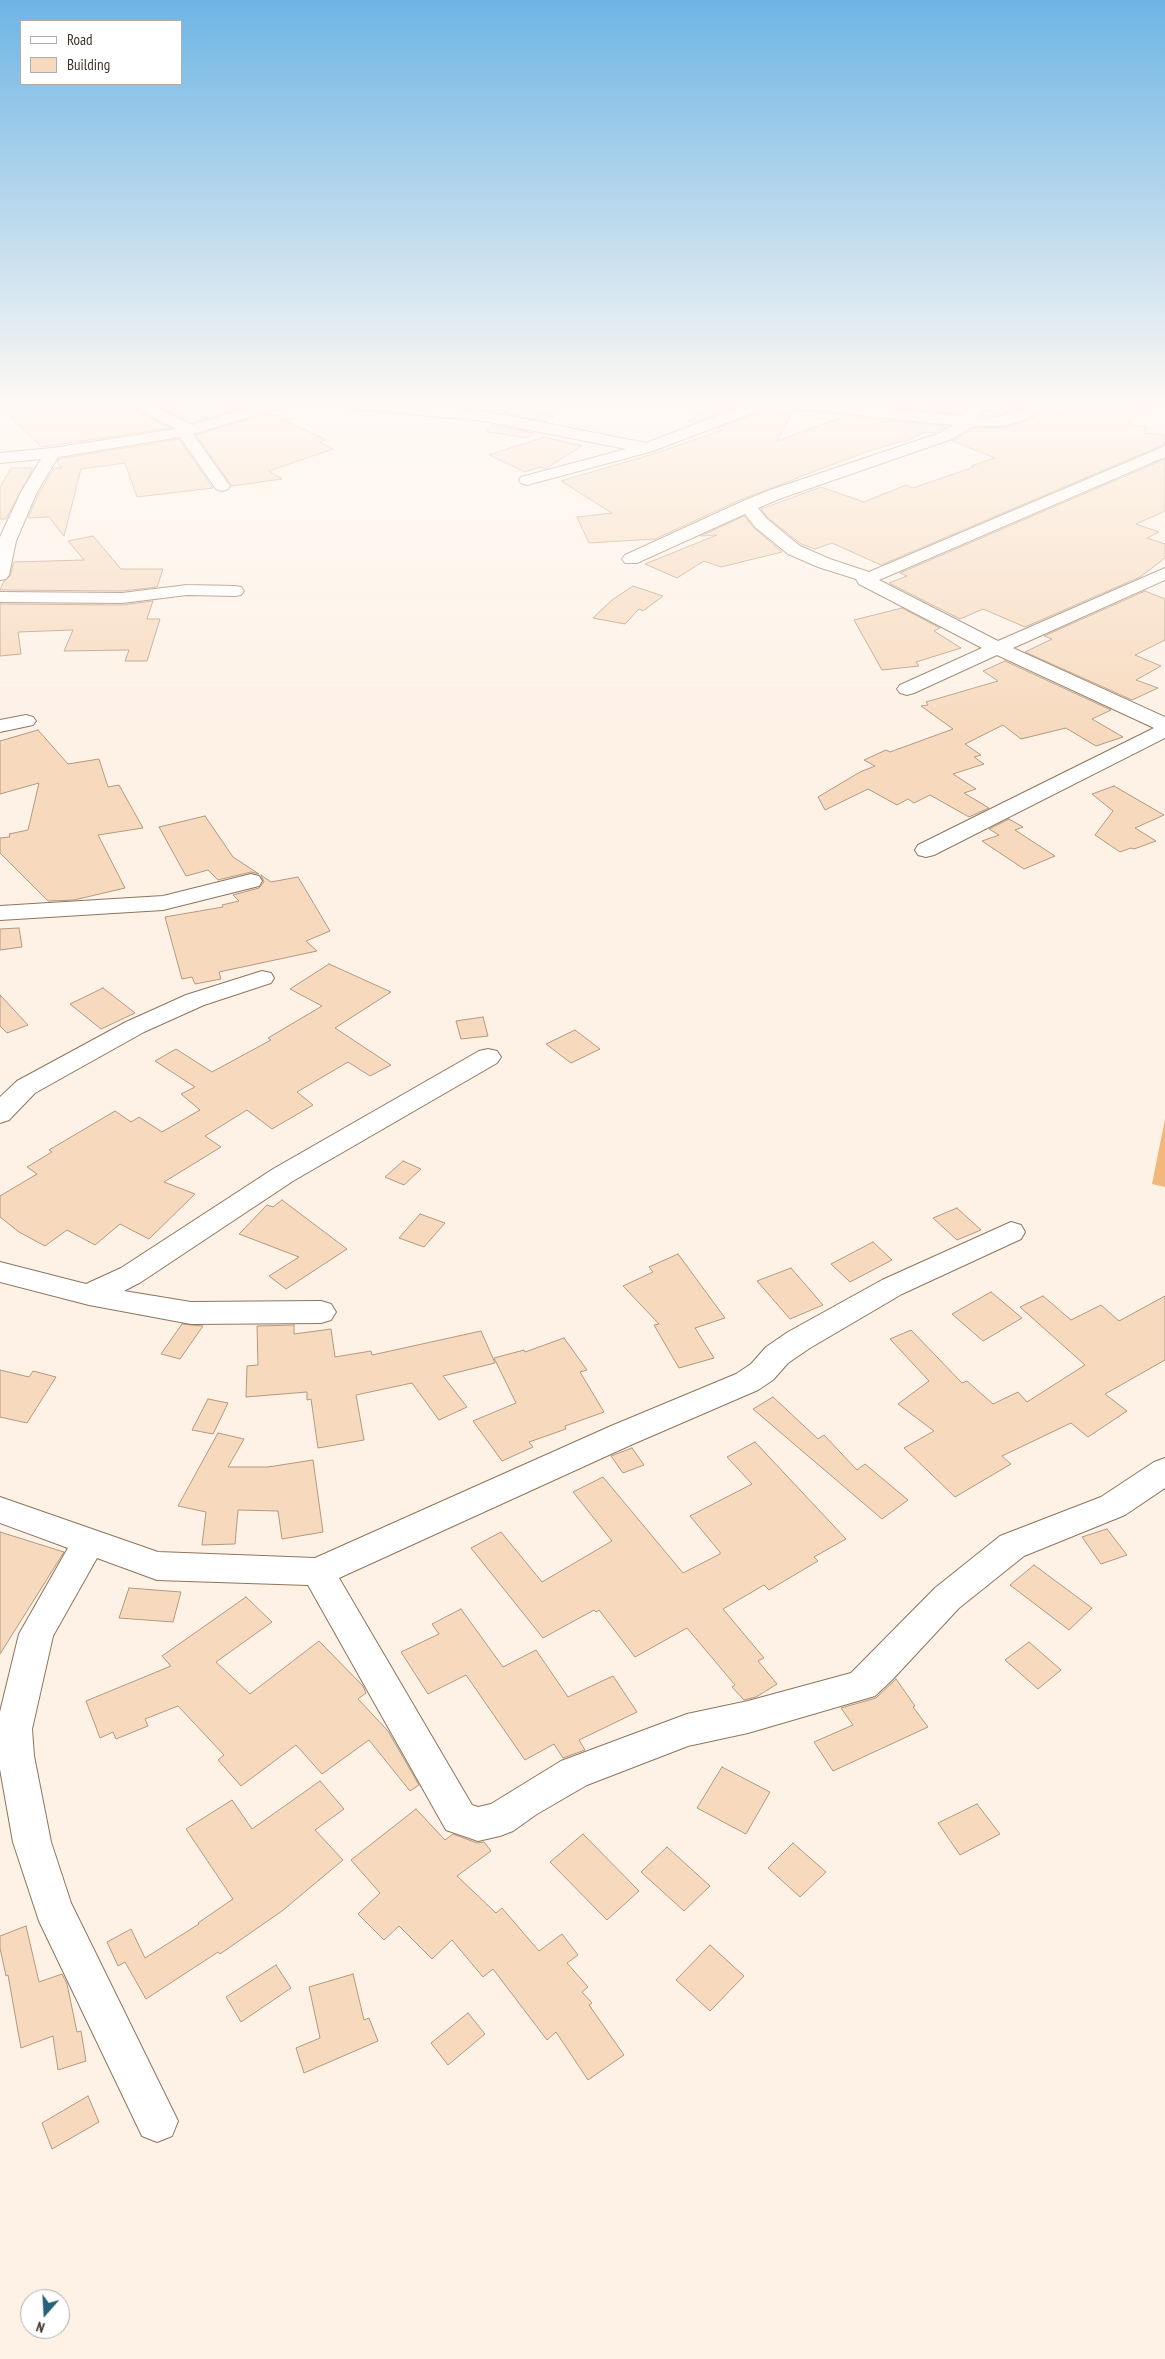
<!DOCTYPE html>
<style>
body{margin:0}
#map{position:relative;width:1165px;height:2359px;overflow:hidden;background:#fef2e7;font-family:"PT Sans Narrow",sans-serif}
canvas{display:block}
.legend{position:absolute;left:20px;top:20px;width:162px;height:65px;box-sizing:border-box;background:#fff;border:1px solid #b2ada9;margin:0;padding:6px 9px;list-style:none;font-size:15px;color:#3e3228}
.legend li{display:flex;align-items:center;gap:10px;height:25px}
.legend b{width:25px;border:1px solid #b2ada9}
.north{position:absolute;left:20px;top:2289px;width:50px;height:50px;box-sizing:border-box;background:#fff;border:1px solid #b2ada9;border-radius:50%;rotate:199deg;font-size:14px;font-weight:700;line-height:20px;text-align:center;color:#3e3228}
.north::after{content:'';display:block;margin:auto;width:18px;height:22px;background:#266179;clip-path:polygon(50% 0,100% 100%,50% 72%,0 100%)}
</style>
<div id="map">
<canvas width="1165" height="2359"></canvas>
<ul class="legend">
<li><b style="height:6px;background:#fff"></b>Road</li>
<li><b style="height:14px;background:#f7dabe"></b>Building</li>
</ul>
<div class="north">N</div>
</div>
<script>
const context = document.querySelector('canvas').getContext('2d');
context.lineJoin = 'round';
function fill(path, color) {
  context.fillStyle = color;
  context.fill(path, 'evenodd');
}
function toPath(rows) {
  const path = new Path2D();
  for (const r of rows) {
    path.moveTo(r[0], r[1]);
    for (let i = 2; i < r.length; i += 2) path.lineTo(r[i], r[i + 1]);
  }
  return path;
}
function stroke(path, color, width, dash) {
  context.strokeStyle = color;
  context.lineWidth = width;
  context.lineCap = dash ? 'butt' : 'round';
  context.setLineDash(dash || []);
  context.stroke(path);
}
const green = toPath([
 [1165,1119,1165,1187,1152,1184]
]);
const building = toPath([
 [10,403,102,403,103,412,120,408,123,411,131,407,170,428,41,447,4,410,14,408,10,403],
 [152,403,249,403,252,405,192,423,152,403],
 [718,403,738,406,694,423,688,421,718,403],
 [894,403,958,403,952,413,892,407,894,403],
 [1004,403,1029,404,1000,415,980,416,983,412,1004,403],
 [1078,403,1113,407,1117,403,1126,403,1147,407,1129,424,1147,427,1145,433,1165,435,1165,444,881,565,832,543,815,549,801,544,768,518,761,509,821,487,864,502,906,485,913,488,974,467,971,466,995,458,952,441,972,429,1006,427,1024,422,1047,410,1060,414,1064,407,1074,408,1078,403],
 [509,408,555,415,547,422,504,413,509,408],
 [766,410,792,414,777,441,845,416,875,419,884,422,886,420,944,426,942,429,946,427,933,433,925,432,904,442,902,441,863,453,796,478,798,478,740,500,655,539,589,543,577,517,612,513,561,481,653,454,723,430,717,428,766,410],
 [269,413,327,440,319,442,333,449,269,471,282,479,232,486,196,435,269,413],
 [492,425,534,433,528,438,488,432,489,431,486,431,492,425],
 [544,437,582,446,545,469,540,467,525,472,489,455,544,437],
 [179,439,213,488,137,497,125,463,81,469,64,536,49,517,28,518,39,493,54,468,62,468,57,463,59,459,179,439],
 [1165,459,1165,511,1136,524,1159,532,1147,538,1165,544,1165,558,1140,577,1025,627,983,609,960,619,889,583,907,576,900,573,1165,459],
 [11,468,33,468,6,519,0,519,0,487,11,468],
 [744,516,754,528,782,552,721,567,704,561,677,578,645,564,717,535,701,536,744,516],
 [93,536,121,569,163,569,157,587,122,591,0,590,4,581,10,576,14,562,84,560,68,541,93,536],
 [633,586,663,596,643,611,639,609,625,624,593,618,612,600,633,586],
 [1145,591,1165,599,1165,640,1135,655,1161,666,1136,680,1158,688,1132,700,1025,652,1052,639,1044,636,1145,591],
 [153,601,147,619,160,619,147,661,125,661,129,650,64,651,73,630,18,632,21,654,0,656,0,604,122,605,153,601],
 [902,608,940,628,934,631,961,648,916,662,919,666,882,670,854,620,902,608],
 [1005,661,1111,710,1092,719,1123,737,1096,746,1066,728,1021,739,1003,725,965,744,981,755,974,757,984,764,953,774,976,789,964,793,989,808,969,817,930,795,914,803,908,799,897,805,868,789,825,810,818,797,860,772,875,766,864,760,886,750,890,752,953,729,921,706,928,705,926,702,998,681,983,671,1005,661],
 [38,730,68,764,99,759,108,787,119,785,143,828,98,835,125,888,74,900,48,901,0,853,0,838,10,837,9,834,28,830,39,783,0,794,0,741,38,730],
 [1114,786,1164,815,1135,828,1156,841,1134,849,1131,848,1120,852,1095,835,1113,811,1092,794,1114,786],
 [205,816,233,857,259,874,251,872,218,880,208,870,186,876,159,827,205,816],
 [1009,819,1023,827,1015,830,1055,856,1024,869,982,841,999,835,989,829,1009,819],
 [261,875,271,882,298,877,330,931,306,941,317,951,219,972,221,979,195,984,192,977,182,979,165,917,223,907,222,905,239,901,233,895,259,888,264,882,261,875],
 [19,928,22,947,0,950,0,929,19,928],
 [329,964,391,992,335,1028,391,1065,370,1076,348,1062,297,1092,313,1105,272,1129,247,1110,205,1136,221,1147,164,1182,195,1194,149,1239,120,1224,95,1245,67,1230,45,1246,19,1232,0,1217,0,1196,37,1174,27,1167,52,1152,49,1150,115,1111,131,1122,139,1117,162,1132,200,1110,181,1094,195,1087,155,1061,176,1049,212,1072,271,1040,268,1038,322,1006,290,989,329,964],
 [103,988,135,1013,101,1029,70,1004,103,988],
 [0,995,28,1025,7,1033,0,1026,0,995],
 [483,1017,488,1036,461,1039,456,1021,483,1017],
 [575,1030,600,1049,571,1063,546,1044,575,1030],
 [403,1161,421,1169,404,1185,385,1177,403,1161],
 [282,1200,347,1249,286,1289,269,1276,299,1257,239,1234,267,1205,273,1207,282,1200],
 [957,1208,981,1230,957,1240,933,1218,957,1208],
 [420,1214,445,1223,424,1247,399,1238,420,1214],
 [873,1242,892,1260,850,1282,831,1264,873,1242],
 [678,1254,725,1318,695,1328,714,1358,679,1368,654,1325,659,1324,623,1286,653,1272,649,1267,678,1254],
 [791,1268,823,1305,790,1319,757,1281,791,1268],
 [991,1292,1022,1318,983,1341,952,1314,991,1292],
 [1043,1296,1071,1320,1101,1305,1119,1321,1165,1296,1165,1360,1105,1394,1127,1411,1088,1437,1071,1423,1002,1456,1011,1464,955,1497,904,1448,934,1431,898,1404,929,1381,890,1339,911,1330,962,1383,967,1381,993,1404,1018,1392,1027,1402,1085,1365,1020,1307,1043,1296],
 [182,1324,203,1326,180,1359,161,1354,182,1324],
 [294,1325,294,1334,331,1329,335,1357,371,1351,372,1355,481,1331,495,1363,443,1376,467,1407,439,1420,412,1383,356,1395,364,1440,318,1448,311,1399,307,1400,307,1392,246,1397,247,1366,258,1365,257,1326,294,1325],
 [564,1338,587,1370,580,1372,604,1412,565,1426,566,1429,529,1442,533,1447,502,1461,473,1421,516,1403,494,1358,524,1350,525,1352,564,1338],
 [0,1370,29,1377,33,1371,56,1377,27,1423,0,1417,0,1370],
 [773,1397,818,1439,824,1435,857,1470,865,1464,908,1500,882,1519,753,1409,773,1397],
 [208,1399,228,1403,213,1434,192,1430,208,1399],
 [218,1433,244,1439,228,1467,268,1467,313,1460,323,1532,282,1539,278,1511,238,1510,235,1544,202,1545,206,1512,178,1506,218,1433],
 [755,1442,846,1539,814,1557,818,1561,769,1590,764,1585,723,1609,764,1658,758,1661,777,1684,756,1697,744,1700,732,1687,735,1685,687,1628,635,1657,599,1610,596,1612,594,1610,543,1638,471,1548,501,1532,542,1582,612,1541,573,1492,603,1477,683,1573,720,1554,720,1552,690,1516,752,1484,727,1457,755,1442],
 [632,1448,644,1465,623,1473,611,1456,632,1448],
 [1107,1529,1127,1555,1101,1564,1082,1537,1107,1529],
 [0,1532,64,1552,0,1654,0,1532],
 [1034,1565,1092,1608,1069,1630,1010,1585,1034,1565],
 [129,1588,181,1592,173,1622,119,1618,129,1588],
 [246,1597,272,1622,216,1662,250,1694,319,1641,363,1686,366,1693,358,1699,388,1731,419,1785,410,1791,369,1740,322,1774,296,1745,241,1786,218,1760,224,1755,178,1706,145,1719,148,1726,116,1739,113,1732,100,1738,86,1701,171,1666,162,1656,246,1597],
 [461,1609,503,1667,536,1650,568,1697,613,1676,637,1712,579,1740,585,1750,563,1758,554,1744,525,1760,466,1675,428,1694,401,1652,439,1634,432,1624,461,1609],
 [1029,1642,1061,1670,1038,1689,1005,1660,1029,1642],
 [896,1679,915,1706,913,1707,928,1727,833,1771,814,1742,853,1725,841,1708,876,1698,896,1679],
 [722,1767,770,1792,746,1834,697,1808,722,1767],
 [320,1781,344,1809,315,1830,343,1860,282,1911,220,1954,218,1952,146,1999,125,1962,118,1966,107,1942,131,1929,145,1958,199,1924,198,1923,233,1899,186,1829,232,1800,252,1829,320,1781],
 [977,1804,1000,1834,960,1855,938,1823,977,1804],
 [416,1809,445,1840,453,1834,477,1843,484,1842,491,1851,457,1876,496,1913,502,1908,539,1951,562,1934,578,1955,567,1963,588,1987,582,1992,592,2003,589,2005,624,2055,588,2080,556,2032,547,2040,493,1969,483,1977,452,1940,432,1959,399,1926,384,1940,358,1914,380,1893,351,1860,416,1809],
 [583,1834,639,1891,607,1920,550,1862,583,1834],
 [793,1843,826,1872,800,1897,768,1868,793,1843],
 [667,1847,710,1886,684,1911,641,1872,667,1847],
 [26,1926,39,1982,62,1974,67,1984,77,2032,81,2031,86,2061,58,2070,53,2036,21,2048,8,1975,6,1976,0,1948,0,1936,26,1926],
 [710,1945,744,1976,710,2011,676,1980,710,1945],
 [276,1965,291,1988,241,2022,226,1997,276,1965],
 [353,1974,364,2020,369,2018,378,2041,304,2073,296,2048,320,2038,309,1987,353,1974],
 [468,2013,485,2034,448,2065,431,2043,468,2013],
 [88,2096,99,2122,52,2149,42,2123,88,2096]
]);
const minor = toPath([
 [127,403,147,403,192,425,264,403,288,403,286,406,193,434,230,486,228,489,222,491,216,489,180,437,58,457,37,492,16,541,9,575,6,579,0,580,0,537,21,492,41,459,0,463,0,453,52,448,176,429,127,403],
 [340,403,399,403,484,411,646,443,751,403,773,403,771,406,653,451,527,485,521,483,519,480,521,477,626,449,484,421,347,408,340,403],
 [781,403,836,403,963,416,972,403,987,403,977,418,981,418,1000,417,1037,403,1057,403,1024,420,1006,425,971,427,952,439,779,499,758,508,767,519,800,546,830,559,869,572,1165,446,1165,457,879,580,998,641,1165,568,1165,580,1013,648,1165,717,1165,738,934,855,926,857,918,855,915,850,918,845,1154,728,997,655,914,693,907,695,900,693,897,689,900,685,982,648,859,584,856,579,818,567,788,554,755,527,745,514,637,563,625,563,622,559,625,555,741,502,767,491,940,433,953,425,788,408,781,403],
 [187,585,235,586,241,587,244,591,241,595,235,596,187,595,122,603,0,602,0,592,122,593,187,585],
 [26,715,33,717,36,721,33,725,0,732,0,720,26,715],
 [251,874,259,876,262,881,259,886,163,910,0,920,0,906,163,896,251,874],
 [262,971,271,973,274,978,271,983,204,1005,144,1032,35,1093,9,1120,0,1123,0,1097,17,1081,126,1022,186,995,262,971],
 [488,1049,497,1051,501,1057,497,1063,293,1181,141,1282,124,1291,191,1302,321,1301,331,1304,336,1312,331,1320,321,1323,191,1324,89,1305,0,1282,0,1262,86,1284,121,1268,273,1169,479,1051,488,1049],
 [1011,1222,1021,1225,1025,1232,1021,1239,902,1294,810,1348,788,1363,773,1380,758,1390,633,1444,339,1578,472,1805,478,1807,491,1804,561,1761,687,1714,748,1701,851,1673,935,1588,1000,1536,1101,1497,1154,1462,1165,1458,1165,1488,1125,1515,1024,1556,959,1608,892,1680,875,1696,748,1733,688,1746,587,1785,537,1814,513,1831,500,1836,478,1841,446,1830,308,1585,157,1580,97,1558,53,1636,32,1729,34,1756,51,1842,71,1903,178,2121,172,2136,157,2142,142,2136,39,1921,13,1842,0,1769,0,1712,19,1634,68,1548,0,1523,0,1497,158,1552,315,1558,611,1426,736,1374,751,1364,766,1347,788,1332,882,1280,1011,1222]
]);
fill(green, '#f4b77b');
fill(building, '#f7dabe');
stroke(building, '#b4987e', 1);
stroke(minor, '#8f755c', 2);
fill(minor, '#fff');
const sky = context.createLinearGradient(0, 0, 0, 734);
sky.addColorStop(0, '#6db5e5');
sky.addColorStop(0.55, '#fff9f4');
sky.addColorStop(1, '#fff9f400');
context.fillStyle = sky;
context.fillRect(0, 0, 1165, 734);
</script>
